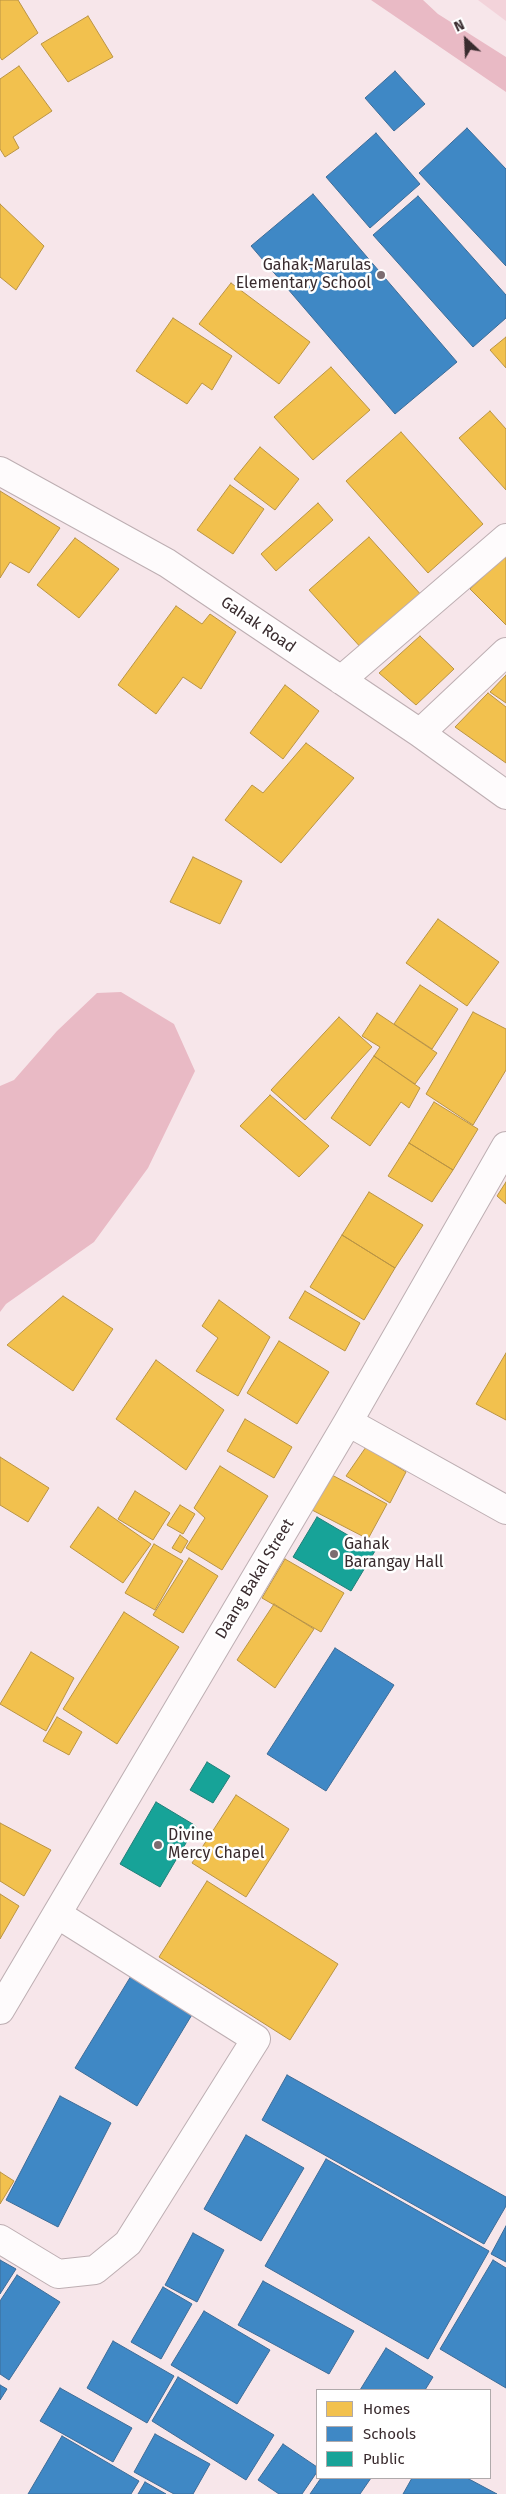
<!DOCTYPE html>
<style>
body{margin:0}
#map{position:relative;width:506px;height:2494px;overflow:hidden;background:#f7e6ea;font-family:"Fira Sans",sans-serif}
canvas{display:block}
.legend{position:absolute;left:316px;top:2389px;width:175px;height:90px;box-sizing:border-box;background:#fff;border:1px solid #b0aaab;margin:0;padding:6px 9px;list-style:none;font-size:15px;color:#392b2e}
.legend li{display:flex;align-items:center;gap:10px;height:25px}
.legend b{width:25px;border:1px solid #b0aaab}
.north{position:absolute;left:441px;top:15px;width:50px;height:50px;-webkit-text-stroke:4px #fff;paint-order:stroke;rotate:335deg;font-size:14px;font-weight:700;line-height:20px;text-align:center;color:#392b2e}
.north::after{content:'';display:block;margin:auto;width:18px;height:22px;background:#392b2e;clip-path:polygon(50% 0,100% 100%,50% 72%,0 100%)}
</style>
<div id="map">
<canvas width="506" height="2494"></canvas>
<ul class="legend">
<li><b style="height:14px;background:#f2c14e"></b>Homes</li>
<li><b style="height:14px;background:#3f88c5"></b>Schools</li>
<li><b style="height:14px;background:#17a398"></b>Public</li>
</ul>
<div class="north">N</div>
</div>
<script>
const context = document.querySelector('canvas').getContext('2d');
context.lineJoin = 'round';
function fill(path, color) {
  context.fillStyle = color;
  context.fill(path, 'evenodd');
}
function toPath(rows) {
  const path = new Path2D();
  for (const r of rows) {
    path.moveTo(r[0], r[1]);
    for (let i = 2; i < r.length; i += 2) path.lineTo(r[i], r[i + 1]);
  }
  return path;
}
function stroke(path, color, width, dash) {
  context.strokeStyle = color;
  context.lineWidth = width;
  context.lineCap = dash ? 'butt' : 'round';
  context.setLineDash(dash || []);
  context.stroke(path);
}
function drawText(font, color, halo, rows, align = 'center') {
  context.font = font + ' "Fira Sans",sans-serif';
  context.lineWidth = 5;
  context.setLineDash([]);
  context.textBaseline = 'middle';
  context.strokeStyle = halo;
  context.fillStyle = color;
  for (const [text, x, y, turn = 0] of rows) {
    context.save();
    context.translate(x, y);
    context.rotate((+turn || 0) * Math.PI / 180);
    context.textAlign = isNaN(turn) ? turn : align;
    if (halo) context.strokeText(text, 0, 0);
    context.fillText(text, 0, 0);
    context.restore();
  }
}
const green = toPath([
 [478,0,506,0,506,21]
]);
const water = toPath([
 [371,0,423,0,438,14,506,57,506,92],
 [121,992,174,1024,195,1071,148,1168,94,1242,6,1304,0,1312,0,1086,14,1080,57,1031,97,993]
]);
const homes = toPath([
 [0,0,18,0,38,33,2,60,0,57,0,0],
 [88,16,113,57,68,82,41,44,88,16],
 [19,66,52,111,13,137,19,148,5,157,0,149,0,79,19,66],
 [0,204,44,246,16,290,0,277,0,204],
 [231,283,310,342,279,384,199,324,231,283],
 [173,318,232,356,212,390,202,383,187,404,136,371,173,318],
 [506,337,506,368,490,350,506,337],
 [331,367,370,410,313,460,274,417,331,367],
 [490,411,506,429,506,490,459,438,490,411],
 [401,432,483,524,428,573,346,481,401,432],
 [260,447,299,479,275,510,234,479,260,447],
 [230,485,264,509,233,554,197,530,230,485],
 [0,491,60,528,29,573,10,562,0,578,0,491],
 [318,503,333,520,276,571,261,554,318,503],
 [369,537,423,597,363,650,309,590,369,537],
 [75,538,119,569,79,618,37,585,75,538],
 [506,555,506,625,470,589,506,555],
 [176,606,202,624,210,614,236,632,201,689,183,677,156,714,118,685,176,606],
 [420,636,454,669,416,705,379,673,420,636],
 [506,675,506,703,490,692,506,675],
 [285,685,319,711,283,759,250,733,285,685],
 [488,693,506,707,506,763,455,727,488,693],
 [306,743,354,778,281,863,225,820,252,785,263,793,306,743],
 [193,857,242,881,220,924,170,902,193,857],
 [438,919,499,962,467,1006,406,963,438,919],
 [420,985,458,1009,432,1049,394,1024,420,985],
 [473,1012,506,1029,506,1070,473,1125,426,1094,473,1012],
 [377,1013,437,1053,415,1084,374,1056,380,1047,362,1036,377,1013],
 [339,1017,372,1047,305,1120,271,1090,339,1017],
 [374,1056,420,1088,409,1108,401,1102,370,1146,331,1118,374,1056],
 [270,1095,329,1146,299,1177,240,1126,270,1095],
 [434,1102,478,1129,453,1170,409,1143,434,1102],
 [409,1143,453,1170,432,1202,388,1176,409,1143],
 [506,1182,506,1204,497,1196,506,1182],
 [369,1192,423,1225,395,1268,342,1235,369,1192],
 [342,1235,395,1268,364,1320,310,1287,342,1235],
 [305,1291,360,1323,345,1351,289,1318,305,1291],
 [63,1296,113,1329,73,1391,7,1345,63,1296],
 [219,1300,270,1337,238,1396,196,1371,218,1338,202,1326,219,1300],
 [279,1341,329,1372,297,1424,247,1393,279,1341],
 [506,1353,506,1420,476,1404,506,1353],
 [156,1360,224,1410,186,1470,116,1419,156,1360],
 [245,1419,292,1447,274,1478,227,1451,245,1419],
 [366,1447,406,1472,390,1503,346,1476,366,1447],
 [0,1457,49,1488,28,1522,0,1505,0,1457],
 [220,1466,268,1496,222,1570,186,1548,205,1518,194,1508,220,1466],
 [330,1474,387,1504,368,1539,312,1510,330,1474],
 [135,1491,170,1513,153,1540,118,1519,135,1491],
 [180,1505,195,1514,183,1534,167,1525,180,1505],
 [98,1507,151,1544,123,1583,70,1547,98,1507],
 [180,1535,188,1541,181,1553,172,1548,180,1535],
 [154,1544,183,1561,155,1610,125,1593,154,1544],
 [189,1558,218,1576,183,1633,153,1615,189,1558],
 [285,1559,344,1593,321,1632,262,1598,285,1559],
 [274,1604,314,1629,275,1688,237,1660,274,1604],
 [124,1612,179,1647,117,1744,63,1709,124,1612],
 [31,1652,74,1678,46,1731,0,1704,31,1652],
 [57,1717,82,1732,69,1755,43,1741,57,1717],
 [236,1795,289,1829,246,1897,192,1863,236,1795],
 [0,1823,51,1850,24,1896,0,1881,0,1823],
 [207,1881,338,1964,290,2040,159,1957,207,1881],
 [0,1894,19,1906,0,1939,0,1894],
 [0,2172,14,2181,0,2204,0,2172]
]);
const schools = toPath([
 [395,71,425,104,394,131,365,98,395,71],
 [467,128,506,169,506,266,419,173,467,128],
 [376,133,420,184,370,228,326,177,376,133],
 [313,194,457,362,395,414,251,246,313,194],
 [418,196,506,295,506,318,473,347,373,235,418,196],
 [335,1648,394,1685,326,1791,267,1754,335,1648],
 [131,1976,193,2013,137,2106,75,2068,131,1976],
 [287,2075,506,2197,506,2206,484,2244,262,2120,287,2075],
 [60,2096,111,2123,58,2227,6,2200,60,2096],
 [246,2135,304,2168,261,2241,204,2209,246,2135],
 [326,2159,489,2251,428,2359,265,2266,326,2159],
 [506,2226,506,2262,491,2254,506,2226],
 [193,2233,224,2250,197,2302,165,2285,193,2233],
 [0,2260,16,2269,0,2294,0,2260],
 [493,2260,506,2268,506,2388,440,2349,493,2260],
 [17,2275,60,2302,9,2380,0,2374,0,2301,17,2275],
 [263,2281,354,2331,329,2374,238,2325,263,2281],
 [163,2287,192,2304,161,2359,131,2342,163,2287],
 [204,2311,270,2350,237,2404,171,2365,204,2311],
 [113,2341,174,2376,147,2423,87,2388,113,2341],
 [386,2348,433,2377,425,2390,360,2390,386,2348],
 [178,2377,274,2435,246,2480,152,2421,178,2377],
 [0,2385,7,2389,0,2400,0,2385],
 [60,2388,132,2428,113,2462,40,2421,60,2388],
 [155,2434,210,2464,193,2494,174,2494,134,2472,155,2434],
 [62,2436,139,2481,131,2494,28,2494,62,2436],
 [283,2444,317,2467,317,2472,302,2494,279,2494,258,2480,283,2444],
 [321,2478,371,2478,360,2494,310,2494,321,2478],
 [412,2478,467,2478,497,2494,403,2494,412,2478],
 [145,2482,166,2494,138,2494,145,2482]
]);
const public = toPath([
 [317,1517,375,1551,351,1591,293,1557,317,1517],
 [207,1762,230,1776,213,1803,190,1790,207,1762],
 [156,1802,196,1826,160,1887,120,1864,156,1802]
]);
const minor = toPath([
 [0,471,167,563,420,733,506,795],
 [341,680,506,538],
 [420,733,506,652],
 [348,1422,506,1510],
 [0,2010,348,1422,506,1146],
 [0,2239,58,2274,95,2270,128,2243,256,2039,57,1914]
]);
const markers = [
 [381,275,5,"#7c6c70"],
 [334,1554,5,"#7c6c70"],
 [158,1845,5,"#7c6c70"]
];
const poiNames = [
 ["Gahak-Marulas",371,266,"right"],
 ["Elementary School",371,284,"right"],
 ["Gahak",344,1545],
 ["Barangay Hall",344,1563],
 ["Divine",168,1836],
 ["Mercy Chapel",168,1854]
];
const streetNames = [
 ["Gahak Road",258,625,34],
 ["Daang Bakal Street",255,1579,-59]
];
fill(green, '#f3d3da');
fill(water, '#e9bac5');
fill(homes, '#f2c14e');
stroke(homes, '#ba9444', 1);
fill(schools, '#3f88c5');
stroke(schools, '#3d6c98', 1);
fill(public, '#17a398');
stroke(public, '#217f78', 1);
stroke(minor, '#bdaeb2', 30);
stroke(minor, '#fefbfc', 28);
for (const [x, y, r, color] of markers) {
  const dot = new Path2D();
  dot.arc(x, y, r, 0, 2 * Math.PI);
  context.fillStyle = color;
  context.fill(dot);
  stroke(dot, '#fff', 2);
}
drawText('16px', '#392b2e', '#fff', poiNames, 'left');
drawText('16px', '#392b2e', '#fff', streetNames);
</script>
